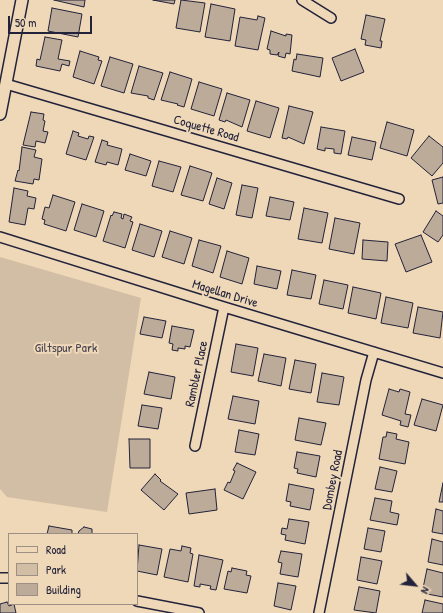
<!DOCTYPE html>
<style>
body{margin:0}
#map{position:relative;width:443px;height:613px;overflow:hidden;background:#efd8b7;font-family:"Patrick Hand",sans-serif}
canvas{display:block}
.legend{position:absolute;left:8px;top:533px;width:130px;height:72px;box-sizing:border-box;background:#efd8b7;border:1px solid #9d8f85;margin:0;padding:5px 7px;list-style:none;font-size:12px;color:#22223b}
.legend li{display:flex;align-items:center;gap:8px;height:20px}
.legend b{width:20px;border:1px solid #9d8f85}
.north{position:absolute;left:395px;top:565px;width:40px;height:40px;-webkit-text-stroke:3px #efd8b7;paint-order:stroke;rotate:118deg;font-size:11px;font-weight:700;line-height:16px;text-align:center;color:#22223b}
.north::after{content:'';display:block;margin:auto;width:14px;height:18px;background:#22223b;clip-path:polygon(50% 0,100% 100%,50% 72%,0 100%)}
.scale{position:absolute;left:8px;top:16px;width:84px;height:18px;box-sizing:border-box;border:2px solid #22223b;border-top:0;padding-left:5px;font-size:12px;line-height:14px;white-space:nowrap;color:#22223b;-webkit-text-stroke:3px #efd8b7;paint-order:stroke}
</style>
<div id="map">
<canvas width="443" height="613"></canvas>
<ul class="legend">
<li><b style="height:5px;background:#efd8b7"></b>Road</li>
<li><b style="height:11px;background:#d1bea5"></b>Park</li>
<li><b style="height:11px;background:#bcab98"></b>Building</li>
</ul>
<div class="north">N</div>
<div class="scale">50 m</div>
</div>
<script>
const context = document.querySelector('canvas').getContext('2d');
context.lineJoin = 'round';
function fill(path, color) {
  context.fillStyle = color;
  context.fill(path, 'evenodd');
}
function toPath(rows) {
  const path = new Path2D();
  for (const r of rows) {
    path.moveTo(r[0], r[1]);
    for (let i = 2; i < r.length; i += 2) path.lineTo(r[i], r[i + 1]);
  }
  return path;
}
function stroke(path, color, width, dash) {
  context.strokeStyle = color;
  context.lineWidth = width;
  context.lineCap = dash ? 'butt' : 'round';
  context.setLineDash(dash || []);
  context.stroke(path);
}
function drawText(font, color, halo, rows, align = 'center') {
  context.font = font + ' "Patrick Hand",sans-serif';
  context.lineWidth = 4;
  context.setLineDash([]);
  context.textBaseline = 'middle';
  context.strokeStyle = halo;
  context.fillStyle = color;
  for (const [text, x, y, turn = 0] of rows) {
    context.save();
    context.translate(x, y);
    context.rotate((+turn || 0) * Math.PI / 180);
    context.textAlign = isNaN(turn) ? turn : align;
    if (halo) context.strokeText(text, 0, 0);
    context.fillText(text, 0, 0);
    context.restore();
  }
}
const green = toPath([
 [0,257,141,298,107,512,7,497,0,489]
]);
const building = toPath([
 [54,0,85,0,84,7,54,0],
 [153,0,175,0,174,4,153,0],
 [181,0,205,3,200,32,176,28,181,0],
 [211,4,235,9,230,41,205,37,211,4],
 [52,8,82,14,78,37,48,31,52,8],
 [366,15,385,19,380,41,382,41,381,48,365,45,366,40,361,39,366,15],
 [258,16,265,18,258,50,235,46,240,17,257,20,258,16],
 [271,31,286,36,286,34,292,35,290,54,286,53,285,58,278,56,279,52,277,55,270,54,270,50,267,49,271,31],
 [45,37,62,40,58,59,70,61,69,66,62,64,60,71,36,66,37,59,40,60,45,37],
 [355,49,364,72,341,81,332,58,355,49],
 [80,51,99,57,98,60,102,61,94,84,73,77,80,51],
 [297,54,323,58,320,77,292,71,294,59,296,60,297,54],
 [110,57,133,64,124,93,101,86,110,57],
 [139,66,163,73,154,100,148,98,148,96,131,93,139,66],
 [170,72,192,79,184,107,177,105,178,104,161,100,170,72],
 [199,82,222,89,214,116,191,109,199,82],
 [227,93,250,100,242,127,226,120,225,122,219,120,227,93],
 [256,101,279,108,270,138,247,131,256,101],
 [289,106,313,112,304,144,288,137,287,139,282,138,289,106],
 [31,112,44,114,43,120,45,121,43,131,48,132,45,143,36,141,35,147,23,145,31,112],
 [387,122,414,130,407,156,380,148,387,122],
 [321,127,345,131,341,154,334,153,334,149,325,148,325,151,317,149,321,127],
 [73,131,79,133,78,136,88,139,89,136,94,137,86,160,66,154,73,131],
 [429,136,443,147,443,163,432,176,411,158,429,136],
 [352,137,376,142,372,160,348,155,352,137],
 [102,140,108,142,107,145,122,149,118,165,107,162,106,165,95,162,102,140],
 [22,147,36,150,34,157,42,159,39,180,34,179,33,184,15,181,18,170,19,171,22,147],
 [130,154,151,161,146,176,125,170,130,154],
 [159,161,181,167,173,192,152,186,159,161],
 [190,166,212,173,203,201,181,195,190,166],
 [443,177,443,203,438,204,432,180,443,177],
 [217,178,232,183,224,209,209,204,217,178],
 [242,185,258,188,252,218,236,215,242,185],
 [14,188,28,191,27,196,36,198,34,209,28,208,25,225,9,222,14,188],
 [53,195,75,202,66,231,44,224,45,220,42,219,45,207,49,208,53,195],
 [270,197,294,202,290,220,266,216,270,197],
 [82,204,104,211,96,237,74,230,82,204],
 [304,208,328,213,322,243,298,239,304,208],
 [436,211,443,216,443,235,438,242,423,232,436,211],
 [114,212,122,214,121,218,123,219,124,214,132,217,130,221,133,222,125,248,103,241,111,215,112,216,114,212],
 [335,218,360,223,354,254,329,249,335,218],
 [140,224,162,231,154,257,132,250,140,224],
 [170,231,192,238,184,264,162,257,170,231],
 [421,235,432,262,406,272,395,244,421,235],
 [199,240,221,246,213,273,192,266,199,240],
 [363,240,388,242,387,261,362,259,363,240],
 [227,251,249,258,242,284,220,277,227,251],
 [257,266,281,271,277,289,254,284,257,266],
 [292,270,316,275,311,299,287,295,292,270],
 [324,280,348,285,343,309,319,304,324,280],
 [353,287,381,293,376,319,348,313,353,287],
 [386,297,413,303,408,328,381,323,386,297],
 [418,307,443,312,440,338,413,333,418,307],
 [144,317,166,321,162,338,140,334,144,317],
 [172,326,194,330,190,347,185,346,185,349,178,348,178,351,172,350,173,344,169,343,172,326],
 [236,344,258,348,253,376,231,372,236,344],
 [264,354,286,358,281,386,258,381,264,354],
 [295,360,316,364,311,393,289,389,295,360],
 [149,372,175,377,171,399,144,394,149,372],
 [322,373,344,377,339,405,317,402,322,373],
 [389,389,399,392,400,389,410,392,405,414,411,415,408,427,400,425,401,421,382,415,389,389],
 [233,396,259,401,255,424,228,419,233,396],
 [422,399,443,405,436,431,414,425,422,399],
 [142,405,162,408,158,429,138,426,142,405],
 [299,418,326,423,321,445,295,440,299,418],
 [239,430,259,434,255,455,235,452,239,430],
 [387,432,397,434,396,439,409,442,405,464,379,459,383,437,386,437,387,432],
 [129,439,150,439,150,468,130,468,129,439],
 [297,452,320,456,316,477,297,473,298,469,294,468,297,452],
 [237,463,256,472,243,499,224,490,228,482,230,483,235,471,233,470,237,463],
 [380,467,397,471,392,492,375,489,380,467],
 [155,474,161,480,160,481,178,494,164,510,141,490,155,474],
 [443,483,443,502,439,502,443,483],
 [289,484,314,489,310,510,290,506,291,502,286,501,289,484],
 [215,489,217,510,189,514,186,493,215,489],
 [375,498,392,501,390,512,399,514,397,525,370,520,375,498],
 [436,509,443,511,443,534,432,532,436,509],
 [289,519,309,522,305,544,285,540,286,535,281,534,282,528,287,529,289,519],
 [49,526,72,530,72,534,47,534,49,526],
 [84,527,92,529,92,534,78,534,79,531,84,527],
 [368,528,385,531,381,552,364,549,368,528],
 [432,539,443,542,443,565,428,562,432,539],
 [139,545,162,549,157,575,137,571,139,545],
 [182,546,191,548,190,553,193,554,188,582,164,577,170,549,181,551,182,546],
 [281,551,302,554,298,577,280,574,282,563,278,562,281,551],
 [199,555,223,560,216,590,210,589,211,586,200,584,200,587,194,586,199,555],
 [361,557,382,561,377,584,357,580,361,557],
 [232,568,247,571,246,575,251,576,247,593,224,589,228,571,231,572,232,568],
 [427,569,443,573,443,597,422,593,427,569],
 [278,583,296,586,291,610,274,606,278,583],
 [359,587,380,591,376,613,354,610,359,587],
 [425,600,443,604,443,613,422,613,425,600],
 [7,602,9,606,14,604,16,613,0,613,0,604,7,602]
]);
const minor = toPath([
 [302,0,331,18],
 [6,84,399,199],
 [0,237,224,307,443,373],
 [195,446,224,307],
 [0,578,9,578],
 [137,601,199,613],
 [319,613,366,380,374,352]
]);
const tertiary = toPath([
 [0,114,22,0]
]);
const streetNames = [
 ["Coquette Road",206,129,16],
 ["Magellan Drive",225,294,17],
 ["Rambler Place",197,374,-78],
 ["Dombey Road",333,480,-79]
];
const parkNames = [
 ["Giltspur Park",66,349]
];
fill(green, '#d1bea5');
fill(building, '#bcab98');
stroke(building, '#22223b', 1);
stroke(minor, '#22223b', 12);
stroke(tertiary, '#22223b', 14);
stroke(minor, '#efd8b7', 9);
stroke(tertiary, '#efd8b7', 11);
drawText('13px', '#22223b', '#efd8b7', streetNames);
drawText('13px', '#454150', '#efd8b7', parkNames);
</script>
